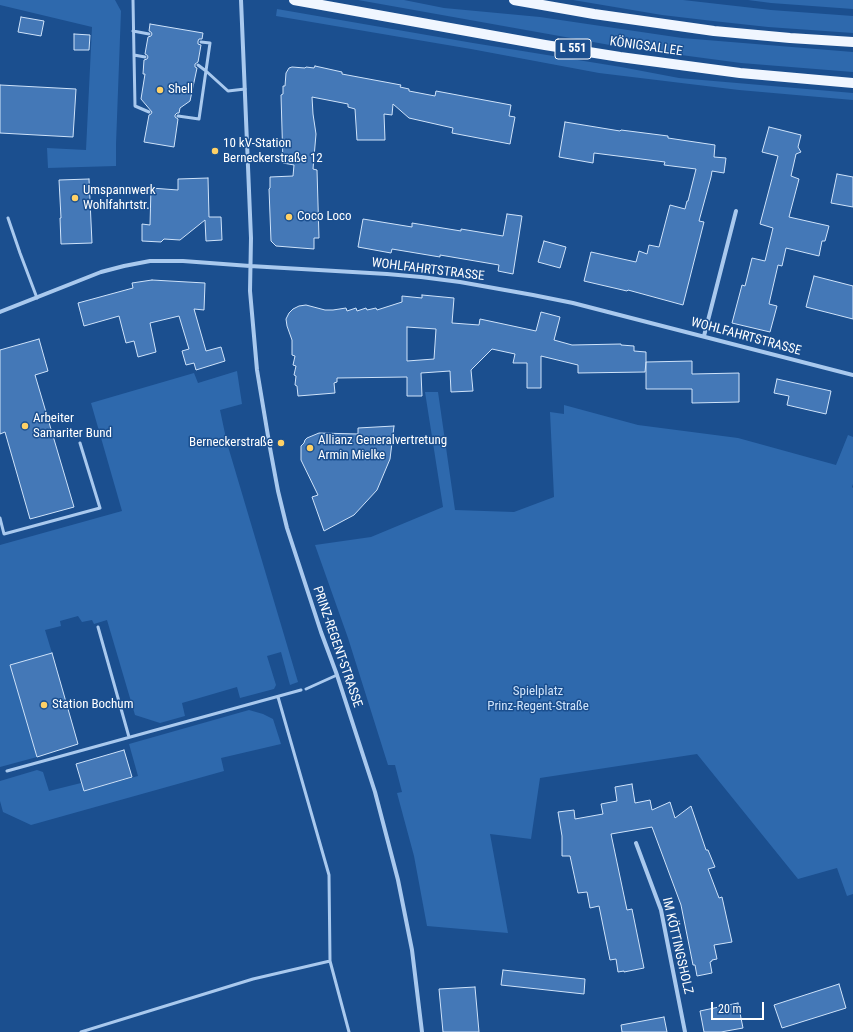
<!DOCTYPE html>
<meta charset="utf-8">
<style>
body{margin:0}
#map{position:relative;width:853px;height:1032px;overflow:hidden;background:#1b4f8f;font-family:"Roboto Condensed",sans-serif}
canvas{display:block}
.scale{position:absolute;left:711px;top:1002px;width:53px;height:18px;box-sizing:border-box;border:2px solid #fff;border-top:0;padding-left:5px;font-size:12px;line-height:14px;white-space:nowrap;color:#fff;-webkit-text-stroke:3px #1b4f8f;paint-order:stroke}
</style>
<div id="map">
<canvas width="853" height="1032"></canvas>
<div class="scale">20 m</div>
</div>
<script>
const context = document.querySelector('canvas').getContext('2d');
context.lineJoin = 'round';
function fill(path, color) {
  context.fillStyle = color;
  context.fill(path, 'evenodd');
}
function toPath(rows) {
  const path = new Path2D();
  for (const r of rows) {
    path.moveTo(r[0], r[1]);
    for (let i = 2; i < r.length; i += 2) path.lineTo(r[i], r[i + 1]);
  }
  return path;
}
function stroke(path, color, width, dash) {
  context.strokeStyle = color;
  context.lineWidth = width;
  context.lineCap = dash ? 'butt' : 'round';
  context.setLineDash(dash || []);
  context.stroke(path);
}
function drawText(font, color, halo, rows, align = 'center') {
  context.font = font + ' "Roboto Condensed",sans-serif';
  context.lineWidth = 3;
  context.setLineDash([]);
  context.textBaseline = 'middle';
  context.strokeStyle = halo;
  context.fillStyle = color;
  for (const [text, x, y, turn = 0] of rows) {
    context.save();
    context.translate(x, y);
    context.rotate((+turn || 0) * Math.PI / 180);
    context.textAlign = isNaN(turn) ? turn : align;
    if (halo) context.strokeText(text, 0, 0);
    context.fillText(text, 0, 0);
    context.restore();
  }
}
const green = toPath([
 [0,0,115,0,121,11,116,144,116,166,48,168,47,148,86,150,92,27,0,5],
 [358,0,404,0,444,8,540,17,682,38,853,52,853,72,741,63,621,47],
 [573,0,683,0,771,10,853,16,853,33,768,27,713,21,662,15],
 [748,0,853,0,853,9,771,3],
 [277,9,473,43,621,67,679,78,853,93,853,100,739,90,599,73,471,49,276,16],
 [237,371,242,404,220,410,227,443,298,682,290,685,281,652,267,656,276,685,274,689,240,698,237,687,182,703,185,716,160,723,135,715,107,620,94,624,92,620,82,622,78,616,60,621,61,626,45,630,52,653,10,665,37,757,0,767,0,545,122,511,91,403,194,373,198,383],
 [425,392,438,392,455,510,514,512,554,497,550,412,564,414,564,405,638,425,738,438,836,465,848,435,853,437,853,484,852,487,853,488,853,894,847,896,837,868,798,879,697,754,540,778,531,839,490,834,508,933,427,926,414,856,397,793,402,792,395,765,388,765,348,638,315,545,371,537,443,507],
 [249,710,263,714,273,719,281,744,221,758,224,771,31,825,3,812,0,801,0,781,37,770,43,772,49,791,81,783,84,791,138,776,129,744]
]);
const building = toPath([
 [21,17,44,21,41,36,18,32,21,17],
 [150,24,203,33,202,39,199,39,198,41,198,44,201,45,198,62,195,64,195,67,197,68,190,101,180,108,179,113,177,113,175,115,175,117,178,119,174,147,144,142,149,115,151,114,152,112,141,99,145,74,143,74,144,60,147,59,148,57,147,55,145,54,148,37,151,36,152,34,151,32,149,31,150,24],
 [74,34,90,35,89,50,74,50,74,34],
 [315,66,342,72,342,74,401,85,400,87,409,89,409,91,435,96,436,91,511,105,509,116,515,117,510,144,452,133,453,128,409,118,393,104,392,115,384,114,385,140,357,140,355,109,348,107,348,104,312,97,313,114,316,134,313,169,317,170,319,238,314,238,314,249,276,246,271,241,269,189,270,188,270,177,293,176,294,165,283,163,281,95,283,94,283,86,285,86,286,73,289,68,292,67,305,68,306,67,314,68,315,66],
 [0,85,76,89,73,137,0,133,0,85],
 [565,122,620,131,621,130,668,136,668,138,715,145,714,157,726,158,724,173,712,171,711,177,699,221,704,222,683,305,628,290,627,291,584,281,591,252,636,262,639,251,647,254,649,245,659,247,670,205,685,209,687,201,688,201,696,169,664,165,665,162,594,153,593,163,559,157,565,122],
 [769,127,801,135,798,147,801,152,796,154,791,176,799,179,789,217,829,226,825,241,822,241,819,256,786,248,782,266,778,265,769,304,777,306,770,332,732,323,742,285,745,286,752,258,765,261,773,228,760,224,778,156,762,152,769,127],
 [837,174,853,177,853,207,831,203,837,174],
 [208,178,209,217,221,217,222,240,206,241,205,220,180,240,164,239,161,242,142,241,142,224,150,225,151,188,178,190,178,179,208,178],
 [89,179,92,243,61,244,60,218,61,218,59,180,89,179],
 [507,214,522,216,513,274,498,271,499,265,440,255,440,257,392,249,391,253,358,247,363,219,412,227,412,223,461,231,461,229,503,236,507,214],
 [544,241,566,247,560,268,538,262,544,241],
 [814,276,853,286,853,319,806,307,814,276],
 [152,280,205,283,204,310,194,309,206,351,221,347,225,361,196,370,194,363,186,365,182,351,189,349,179,316,150,323,156,352,138,357,134,341,126,343,119,316,84,326,78,303,133,288,132,283,152,280],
 [422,295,454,298,452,323,479,325,480,319,536,331,541,312,560,317,554,340,572,345,621,344,621,345,634,346,634,351,646,352,646,362,692,361,692,374,739,373,739,402,692,403,692,389,646,389,646,362,645,372,578,373,578,365,541,356,541,388,527,388,527,363,513,363,515,354,492,349,471,370,473,391,451,392,450,371,421,373,422,396,407,396,407,377,337,378,337,382,334,383,335,393,298,396,297,386,295,385,296,376,294,375,296,366,293,365,295,356,292,355,292,340,287,326,286,319,289,313,293,309,299,306,306,305,325,310,333,310,346,308,347,311,356,308,357,311,366,308,367,310,376,308,377,310,402,302,402,296,422,298,422,295],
 [407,327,436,329,434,359,407,361,407,327],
 [39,339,48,371,35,375,74,507,30,519,5,432,0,434,0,350,39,339],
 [777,379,831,391,826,414,787,405,789,396,774,393,777,379],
 [394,426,390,459,377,490,354,515,324,531,312,497,318,495,301,460,301,446,304,443,305,440,307,438,319,433,358,434,358,428,394,426],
 [52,653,78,744,37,757,10,665,52,653],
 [124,750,132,777,84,791,76,764,124,750],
 [632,784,635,803,650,800,652,810,670,802,675,818,691,806,706,850,708,850,715,867,708,869,719,898,722,897,732,942,714,945,717,959,712,960,712,961,710,962,712,973,697,976,695,965,693,965,681,905,652,827,611,834,627,910,632,909,644,968,624,972,624,971,618,972,616,959,610,960,599,906,590,908,587,892,578,893,570,856,562,856,562,836,558,812,574,810,575,819,603,814,601,804,617,801,615,787,632,784],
 [503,970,585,979,584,994,501,985,503,970],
 [839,984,846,1008,782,1028,774,1005,839,984],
 [475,987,479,1032,443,1032,439,989,475,987],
 [738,1003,743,1028,721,1032,704,1032,700,1011,738,1003],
 [664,1017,667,1032,622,1032,621,1025,664,1017]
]);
const service = toPath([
 [133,0,134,55,145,57],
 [133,31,149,34],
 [134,55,135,106,149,112],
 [198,65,206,71,228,91,245,89],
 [178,116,199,119,210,43,201,42],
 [8,218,20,253,37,298],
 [0,518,4,534,100,508,80,443],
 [98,627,129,737],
 [306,689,337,675],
 [278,697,329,875,330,961,349,1032],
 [7,771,301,690],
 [81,1032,253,979,330,961]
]);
const minor = toPath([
 [241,0,251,238,250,291,257,370,270,448,278,491,287,528,321,632,337,675,375,792,398,880,412,950,422,1032],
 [0,312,101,272,124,266,150,261,183,261,250,266,387,274,421,277,460,282,533,295,573,303,853,375],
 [704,336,736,211],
 [636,843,661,910,685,1032]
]);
const primary = toPath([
 [294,0,545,45,620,57,740,73,853,83],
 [514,0,594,14,714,31,790,38,853,42]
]);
const markers = [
 [160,90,4,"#ffd166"],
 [215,151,4,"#ffd166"],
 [75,198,4,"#ffd166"],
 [289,217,4,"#ffd166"],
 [25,426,4,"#ffd166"],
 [281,443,4,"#ffd166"],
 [310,448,4,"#ffd166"],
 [44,705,4,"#ffd166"]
];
const shields = [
 [573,49,36]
];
const shieldNames = [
 ["L 551",573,49]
];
const streetNames = [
 ["KÖNIGSALLEE",646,47,8],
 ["WOHLFAHRTSTRASSE",428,270,7],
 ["WOHLFAHRTSTRASSE",746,337,15],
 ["PRINZ-REGENT-STRASSE",337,647,71],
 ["IM KÖTTINGSHOLZ",677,946,77]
];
const poiNames = [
 ["Shell",168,90],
 ["10 kV-Station",223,144],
 ["Berneckerstraße 12",223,159],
 ["Umspannwerk",83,191],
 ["Wohlfahrtstr.",83,206],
 ["Coco Loco",297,217],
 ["Arbeiter",33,419],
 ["Samariter Bund",33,434],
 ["Allianz Generalvertretung",318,441],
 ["Armin Mielke",318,456],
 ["Berneckerstraße",273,443,"right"],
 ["Station Bochum",52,705]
];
const parkNames = [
 ["Spielplatz",538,692],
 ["Prinz-Regent-Straße",538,707]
];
fill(green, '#2e69ad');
fill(building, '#4478b7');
stroke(building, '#cfe3fa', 1);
stroke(service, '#a9c9ee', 3);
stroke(minor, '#a9c9ee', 4);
stroke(primary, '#f0f6ff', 10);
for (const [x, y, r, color] of markers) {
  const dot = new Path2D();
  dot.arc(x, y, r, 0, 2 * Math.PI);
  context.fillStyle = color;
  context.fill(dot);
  stroke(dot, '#1b4f8f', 1.5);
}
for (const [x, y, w] of shields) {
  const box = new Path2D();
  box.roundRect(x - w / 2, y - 10, w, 20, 3);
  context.fillStyle = '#1b4f8f';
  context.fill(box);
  stroke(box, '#fff', 1);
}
drawText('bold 12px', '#fff', null, shieldNames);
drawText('13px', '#fff', '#1b4f8f', streetNames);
drawText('13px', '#fff', '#1b4f8f', poiNames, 'left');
drawText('13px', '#cfe3fa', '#1b4f8f', parkNames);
</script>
